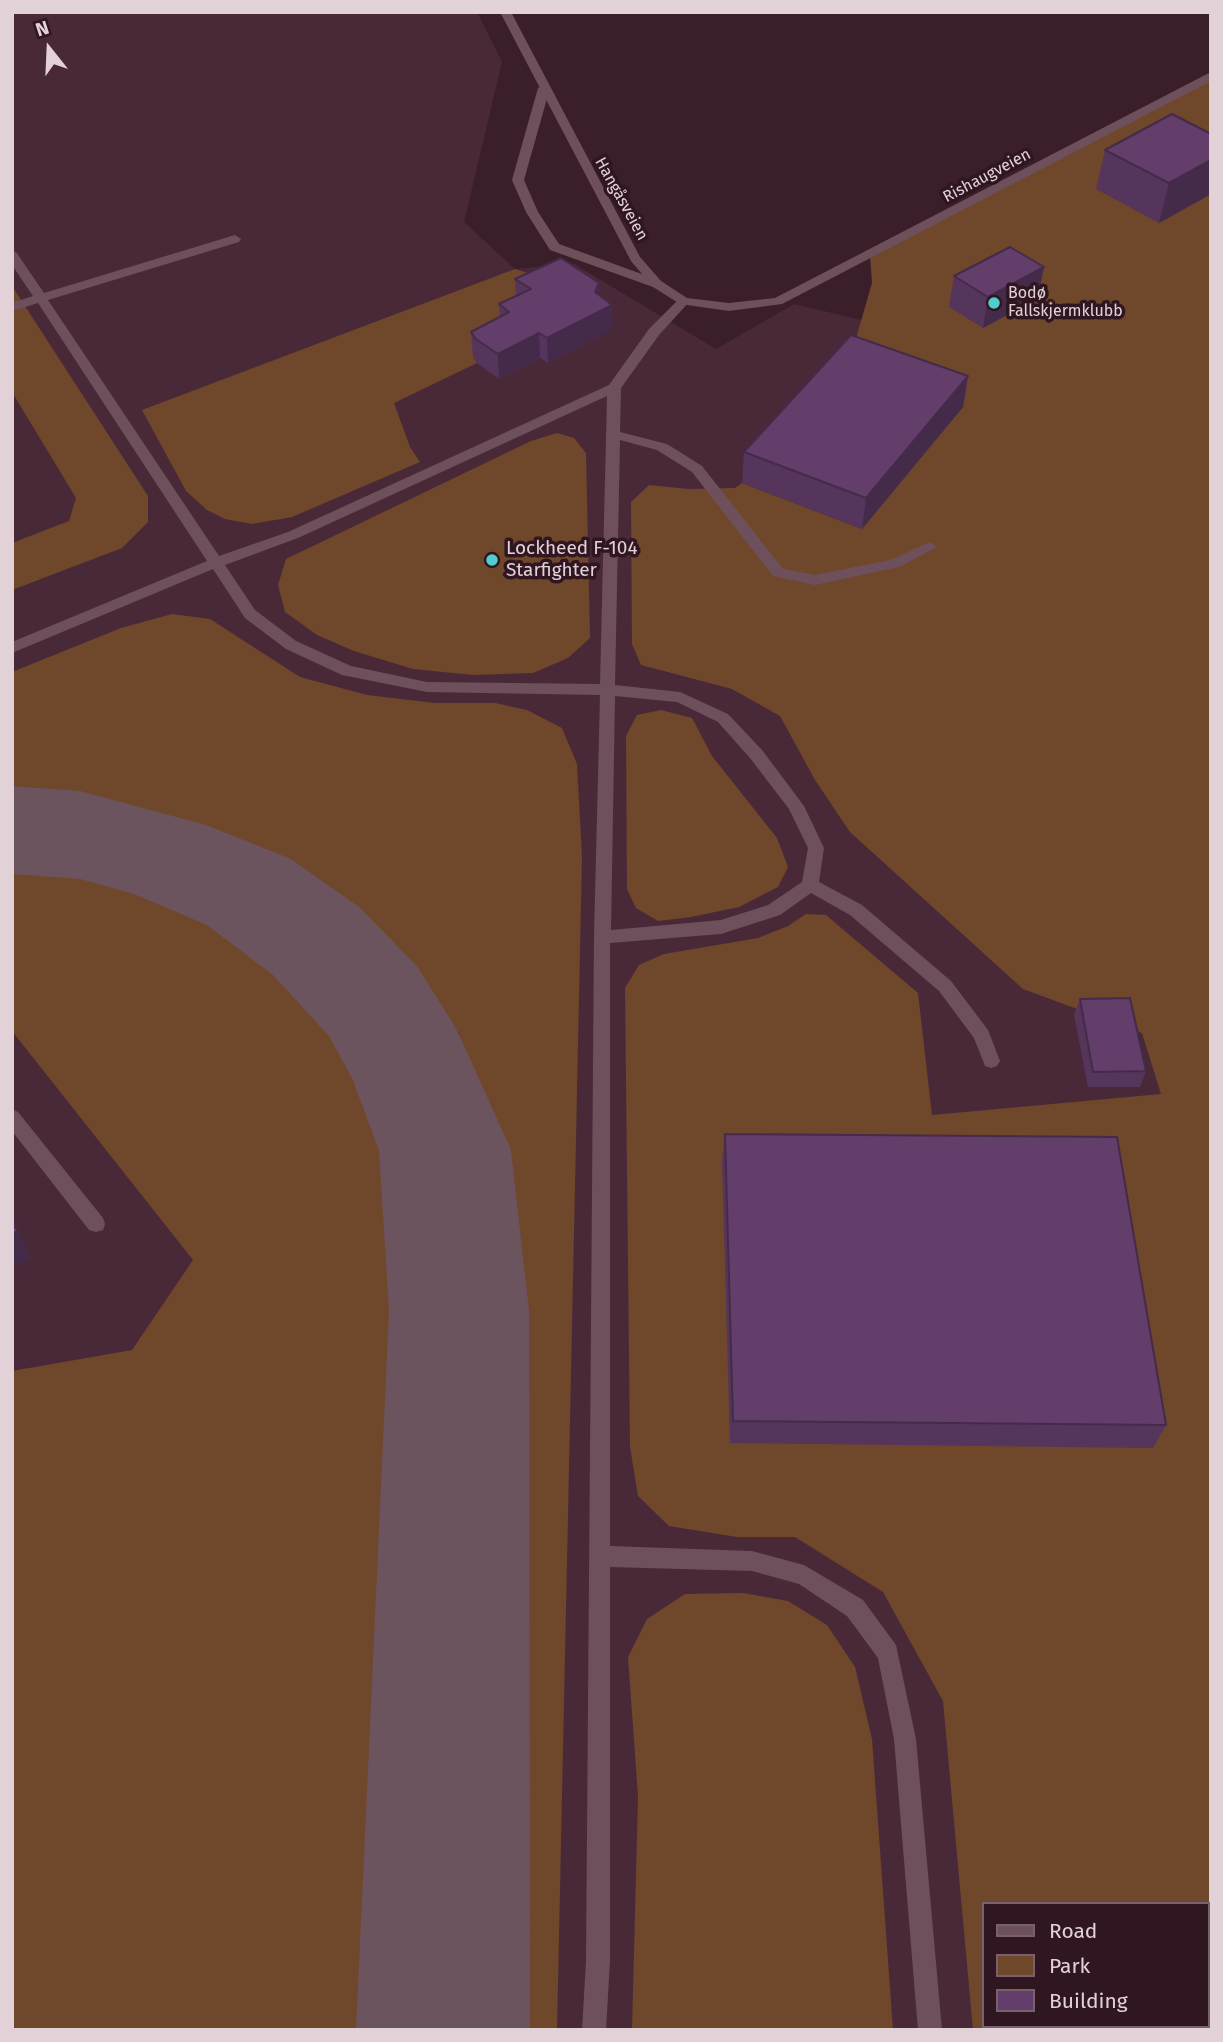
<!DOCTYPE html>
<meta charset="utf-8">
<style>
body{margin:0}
#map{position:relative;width:1223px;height:2042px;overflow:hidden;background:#3a1f2b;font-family:"Fira Sans",sans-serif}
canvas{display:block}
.frame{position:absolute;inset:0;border:14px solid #e3d1d8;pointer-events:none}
.legend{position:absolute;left:982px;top:1902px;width:228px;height:126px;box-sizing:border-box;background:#2f1621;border:2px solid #77616a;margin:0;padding:9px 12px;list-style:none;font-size:21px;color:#e3d1d8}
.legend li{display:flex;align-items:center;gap:14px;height:35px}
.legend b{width:35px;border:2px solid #77616a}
.north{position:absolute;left:14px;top:14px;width:70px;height:70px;-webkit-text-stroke:5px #2f1621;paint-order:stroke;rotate:342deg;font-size:19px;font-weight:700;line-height:28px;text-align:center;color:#e3d1d8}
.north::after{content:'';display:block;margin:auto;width:24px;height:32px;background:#e3d1d8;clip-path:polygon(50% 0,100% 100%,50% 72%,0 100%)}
</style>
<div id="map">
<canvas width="1223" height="2042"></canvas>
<div class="frame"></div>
<ul class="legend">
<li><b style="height:9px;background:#6e505c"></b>Road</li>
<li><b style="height:19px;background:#6f472b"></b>Park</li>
<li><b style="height:19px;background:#633e6a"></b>Building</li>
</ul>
<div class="north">N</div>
</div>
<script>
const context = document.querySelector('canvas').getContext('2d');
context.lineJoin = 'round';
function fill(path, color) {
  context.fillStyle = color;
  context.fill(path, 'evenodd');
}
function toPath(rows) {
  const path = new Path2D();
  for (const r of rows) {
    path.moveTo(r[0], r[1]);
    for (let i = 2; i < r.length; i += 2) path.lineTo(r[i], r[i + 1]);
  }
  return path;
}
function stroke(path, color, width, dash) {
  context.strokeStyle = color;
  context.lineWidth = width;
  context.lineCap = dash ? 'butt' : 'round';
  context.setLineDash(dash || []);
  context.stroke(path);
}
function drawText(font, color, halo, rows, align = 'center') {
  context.font = font + ' "Fira Sans",sans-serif';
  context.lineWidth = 7;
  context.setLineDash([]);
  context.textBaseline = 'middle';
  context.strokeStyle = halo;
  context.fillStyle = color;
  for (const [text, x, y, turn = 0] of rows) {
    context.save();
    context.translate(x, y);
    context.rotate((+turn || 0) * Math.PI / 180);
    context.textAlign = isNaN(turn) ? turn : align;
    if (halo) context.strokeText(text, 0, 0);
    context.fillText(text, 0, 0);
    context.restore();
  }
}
const built = toPath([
 [12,12,477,12,502,62,464,222,515,269,574,264,716,349,794,304,1048,364,1186,1025,1211,2030,12,2030],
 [983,1904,1207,1904,1207,2026,983,2026]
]);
const green = toPath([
 [1211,76,1211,2030,973,2030,943,1701,883,1592,795,1537,737,1537,669,1526,638,1496,630,1447,625,988,639,965,664,954,758,938,788,926,806,914,826,915,918,993,932,1115,1161,1094,1142,1033,1023,989,850,832,815,780,780,716,732,689,641,665,632,644,631,502,649,485,688,489,735,488,742,483,862,529,848,366,872,283,870,255],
 [983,1904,1207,1904,1207,2026,983,2026],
 [515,269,561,283,473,357,477,363,394,403,410,447,420,462,292,517,252,524,225,519,207,510,186,491,142,410],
 [12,286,148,496,148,522,122,548,12,590,12,543,69,521,76,498,12,392],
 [557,433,574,438,586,453,590,638,568,658,533,673,473,675,413,669,354,651,317,635,285,612,278,585,286,559,531,441],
 [172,614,210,619,300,677,367,695,435,703,495,703,527,710,562,728,577,764,582,857,557,2030,509,2030,510,1433,496,1160,459,1033,401,950,318,882,242,843,146,811,59,794,12,793,12,672,121,628],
 [661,710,692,718,712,756,777,838,788,867,778,887,739,907,691,917,658,921,636,908,627,889,626,736,637,715],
 [12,860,123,878,188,904,261,951,308,999,340,1045,384,1132,402,1236,392,1926,378,2030,12,2030,12,1371,132,1350,193,1260,12,1031],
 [743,1593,788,1601,827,1625,855,1667,872,1739,893,2030,632,2030,638,1796,628,1657,647,1619,685,1594]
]);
const taxiway = toPath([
 [12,786,80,791,206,825,291,859,359,907,417,966,457,1030,511,1150,529,1311,530,2030,356,2030,389,1311,379,1150,352,1078,329,1036,273,975,207,925,134,894,80,879,12,874,12,786]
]);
const service = toPath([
 [544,85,550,88,524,180,538,212,559,244,661,281,661,287,653,287,550,250,526,212,512,180,538,88,544,85],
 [235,235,241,239,239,242,48,300,219,556,288,532,609,385,649,329,680,298,684,297,690,301,659,335,621,388,620,432,667,444,702,466,783,569,815,575,890,560,930,542,937,547,899,567,815,585,773,576,692,472,657,450,620,440,615,685,680,692,728,714,762,750,804,806,824,848,819,882,862,905,951,981,988,1030,1000,1061,997,1066,991,1068,985,1066,974,1038,939,991,850,915,811,893,780,915,721,934,610,943,610,1546,752,1551,804,1565,863,1600,896,1645,916,1739,942,2030,918,2030,894,1739,878,1658,847,1616,799,1584,752,1571,610,1567,610,1961,606,2030,582,2030,586,1961,594,937,600,695,427,692,342,675,286,649,245,618,213,569,12,653,12,642,207,561,38,303,12,311,12,303,33,296,12,265,12,251,16,252,44,293,235,235],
 [607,396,600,684,427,682,351,666,296,641,255,610,225,565,298,538,607,396],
 [615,696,677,702,718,722,750,758,789,809,808,848,802,882,768,905,721,920,611,930,615,696],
 [12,1109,18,1112,103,1218,105,1224,103,1230,96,1232,89,1230,12,1131,12,1109]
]);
const minor = toPath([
 [500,12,511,12,640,257,661,281,687,298,729,303,775,298,1207,74,1211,73,1211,81,782,304,729,311,680,304,653,287,631,261,500,12]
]);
const wall = toPath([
 [1211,134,1211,194,1159,223,1096,189,1105,150],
 [954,276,1038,298,983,328,949,307],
 [515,279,599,295,612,329,548,363,540,358,499,379,477,363,473,356,471,332,500,317,499,304,516,296],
 [968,376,963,407,862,529,742,483,744,452],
 [1080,999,1146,1071,1140,1087,1088,1087,1074,1015],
 [725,1134,1166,1425,1153,1448,730,1443,722,1160]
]);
const shadedWall = toPath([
 [1211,160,1211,194,1159,223,1169,183],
 [1044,267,1038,298,983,328,988,297],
 [599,283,599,308,612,305,612,329,548,363,547,338,595,292],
 [539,333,540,358,499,379,498,354],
 [968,376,963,407,862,529,866,498],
 [18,1231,31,1257,12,1268,12,1234]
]);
const building = toPath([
 [1172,114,1211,134,1211,160,1169,183,1105,150,1172,114],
 [1010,247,1044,267,988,297,954,276,1010,247],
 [561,258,599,283,595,292,612,305,547,338,539,333,498,354,476,339,471,332,509,312,499,304,531,289,515,279,561,258],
 [851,335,968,376,866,498,744,452,851,335],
 [1130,998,1146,1071,1093,1072,1080,999,1130,998],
 [725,1134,1117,1137,1166,1425,733,1421,725,1134],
 [12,1223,18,1231,12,1234,12,1223]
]);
const markers = [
 [994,303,7,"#52cdcf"],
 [492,560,7,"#52cdcf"]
];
const farStreetnames = [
 ["Rishaugveien",987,176,-28],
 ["Hangåsveien",621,199,61]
];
const farPoinames = [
 ["Bodø",1008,294],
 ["Fallskjermklubb",1008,312]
];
const poiNames = [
 ["Lockheed F-104",506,549],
 ["Starfighter",506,571]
];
fill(built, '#492938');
fill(green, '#6f472b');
fill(taxiway, '#6c545e');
fill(service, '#6e505c');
fill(minor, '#6e505c');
fill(wall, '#55355b');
fill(shadedWall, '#452b4a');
fill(building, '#633e6a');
stroke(building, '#452b4a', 2);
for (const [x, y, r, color] of markers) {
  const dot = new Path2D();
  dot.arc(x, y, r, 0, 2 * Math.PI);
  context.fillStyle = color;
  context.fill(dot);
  stroke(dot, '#2f1621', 2.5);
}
drawText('16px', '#e3d1d8', '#2f1621', farStreetnames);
drawText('16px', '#e3d1d8', '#2f1621', farPoinames, 'left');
drawText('19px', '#e3d1d8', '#2f1621', poiNames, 'left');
</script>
